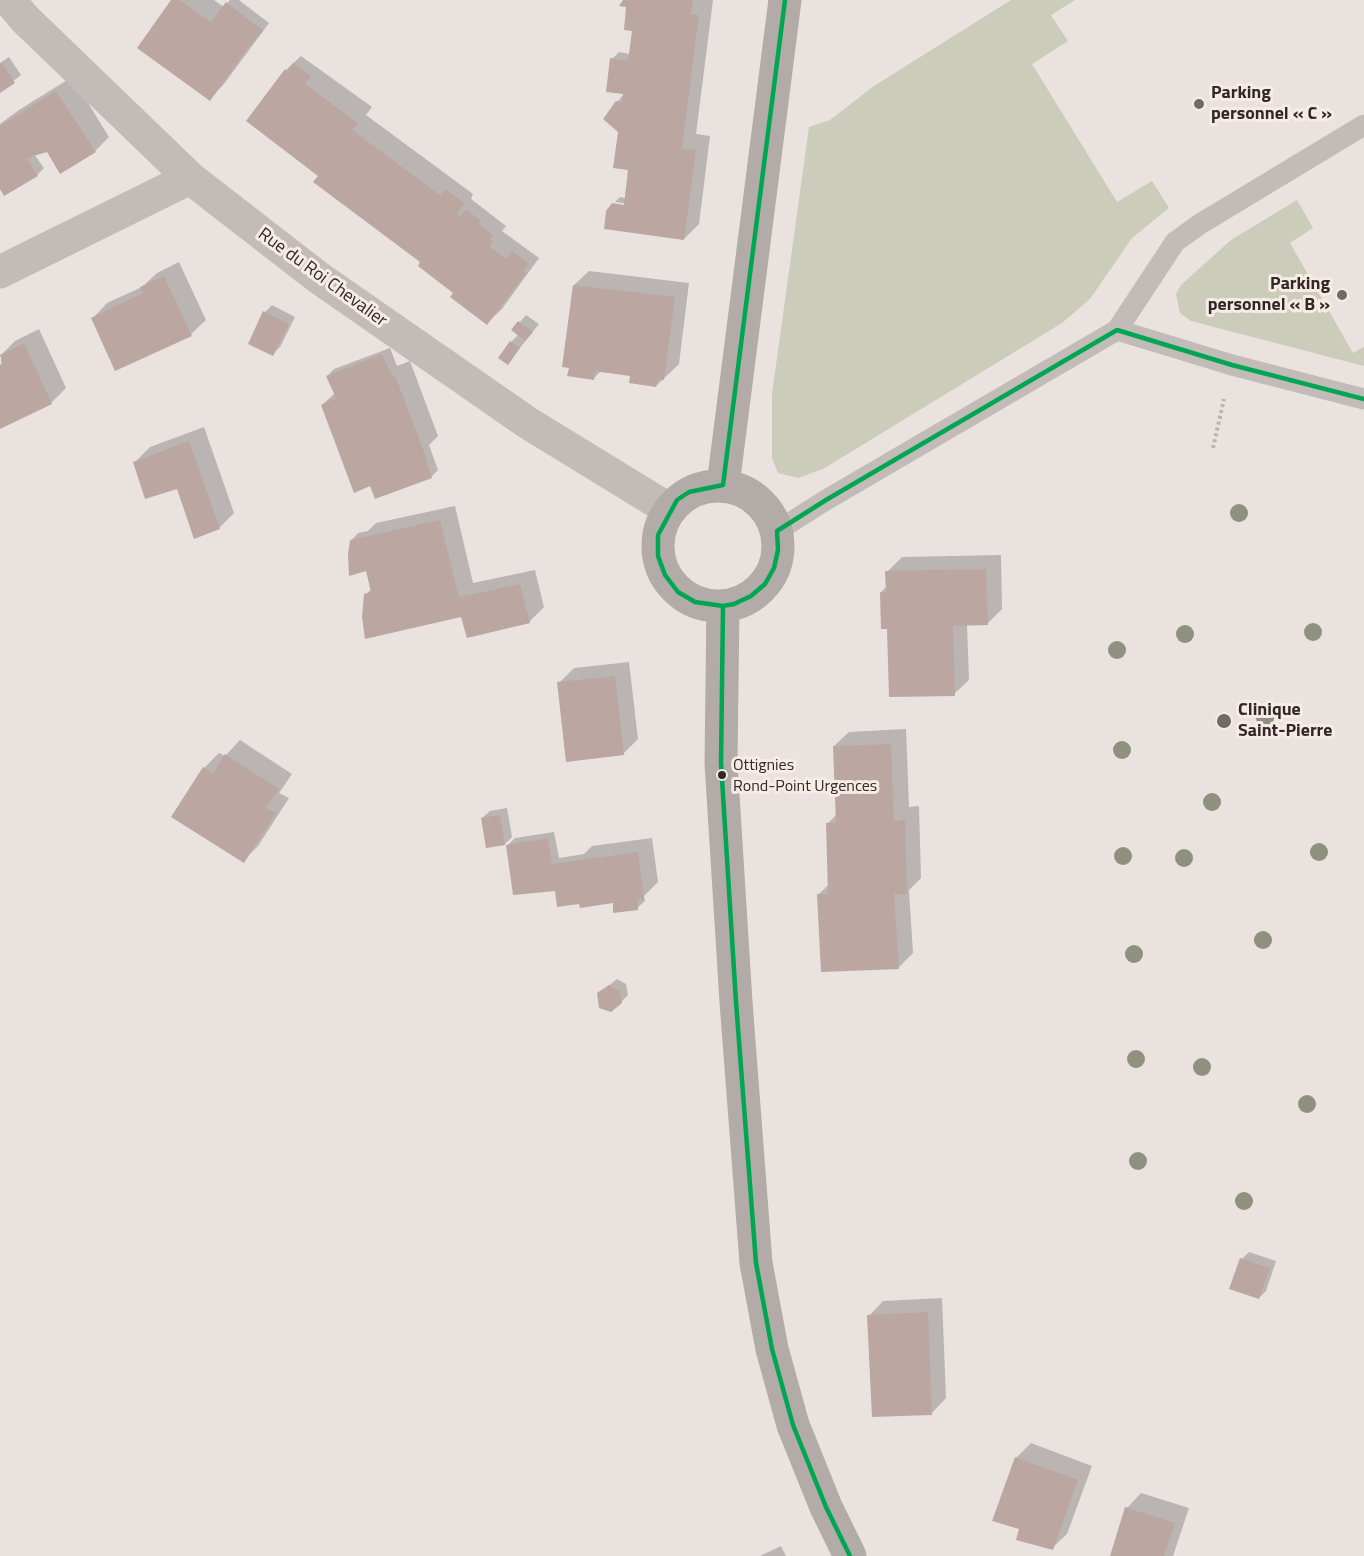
<!DOCTYPE html>
<meta charset="utf-8">
<style>
body{margin:0}
canvas{display:block;background:#e9e2de}
</style>
<canvas width="1364" height="1556"></canvas>
<script>
const context = document.querySelector('canvas').getContext('2d');
context.lineJoin = 'round';
function fill(path, color) {
  context.fillStyle = color;
  context.fill(path, 'evenodd');
}
function toPath(rows) {
  const path = new Path2D();
  for (const r of rows) {
    if (r.length === 3) {
      path.moveTo(r[0] + r[2], r[1]);
      path.arc(r[0], r[1], r[2], 0, 2 * Math.PI);
      continue;
    }
    path.moveTo(r[0], r[1]);
    for (let i = 2; i < r.length; i += 2) path.lineTo(r[i], r[i + 1]);
  }
  return path;
}
function stroke(path, color, width, dash) {
  context.strokeStyle = color;
  context.lineWidth = width;
  context.lineCap = dash ? 'butt' : 'round';
  context.setLineDash(dash || []);
  context.stroke(path);
}
function drawText(font, color, halo, rows, align = 'center') {
  context.font = font + ' "Titillium Web",sans-serif';
  context.lineWidth = 6;
  context.setLineDash([]);
  context.textBaseline = 'middle';
  context.strokeStyle = halo;
  context.fillStyle = color;
  for (const [text, x, y, turn = 0] of rows) {
    context.save();
    context.translate(x, y);
    context.rotate((+turn || 0) * Math.PI / 180);
    context.textAlign = isNaN(turn) ? turn : align;
    if (halo) context.strokeText(text, 0, 0);
    context.fillText(text, 0, 0);
    context.restore();
  }
}
const green = toPath([
 [1011,0,1075,0,1051,15,1068,41,1032,64,1117,202,1152,181,1169,208,1132,238,1090,299,1062,323,823,469,798,478,778,473,772,458,772,394,809,127,830,120,874,86],
 [1297,200,1313,228,1290,243,1353,353,1364,347,1364,366,1191,321,1180,313,1176,294,1181,285,1231,240]
]);
const shadow = toPath([
 [173,0,214,0,224,7,230,0,239,0,269,23,224,84,210,99],
 [625,0,713,0,696,134,710,136,699,224,684,239,631,207,631,204,615,202,620,197,626,198,630,166,620,128,617,102,625,93,612,59,619,52,630,54,634,27],
 [301,56,372,107,366,115,473,194,471,199,506,226,502,231,539,258,502,309,487,323,422,262,320,176,248,121,286,70],
 [9,57,21,75,0,91,0,63],
 [72,77,109,137,95,151,48,150,34,154,44,168,37,175,0,186,0,124,19,110],
 [179,262,206,320,191,334,93,318,107,303,142,287,157,273],
 [589,271,689,283,679,364,656,386,632,375,600,372,593,379,574,285],
 [272,305,295,317,280,347,273,354,265,312],
 [526,315,539,324,508,363,511,342,519,334,513,330],
 [39,329,66,388,52,402,0,427,1,355,15,341],
 [390,348,397,366,410,361,438,436,429,445,438,470,431,477,371,484,322,405,335,393,327,376,334,369],
 [204,427,234,513,219,528,178,487,135,462,150,447],
 [455,506,473,583,535,570,544,607,529,622,463,616,366,595,372,588,368,568,351,541,358,533,368,531,376,523],
 [1001,555,1002,609,987,624,967,624,969,680,954,694,888,628,881,592,887,586,887,572,902,557],
 [629,662,638,739,623,754,559,683,574,668],
 [906,729,909,807,919,806,921,878,909,890,913,953,898,968,819,894,829,884,827,824,837,814,834,746,849,732],
 [240,740,292,774,279,793,289,798,258,846,243,861,204,768,219,753,225,756],
 [507,808,512,837,505,844,482,818,490,811],
 [554,832,559,858,584,854,592,846,652,838,658,882,644,896,645,901,637,908,617,901,581,901,556,889,508,845,515,838],
 [617,979,626,984,628,995,621,1002,598,994],
 [1249,1252,1276,1261,1266,1291,1259,1298,1242,1259],
 [942,1298,946,1398,932,1413,869,1316,883,1301],
 [1031,1443,1092,1466,1067,1534,1052,1548,1021,1528,1016,1458],
 [1141,1493,1189,1508,1173,1556,1111,1556,1127,1508],
 [781,1546,786,1556,760,1556]
]);
const building = toPath([
 [171,0,180,0,211,22,226,2,263,31,247,49,210,101,137,48],
 [623,0,693,0,691,14,699,15,682,149,696,150,684,240,604,229,606,211,612,203,624,205,628,170,613,168,618,132,603,119,616,101,622,102,623,94,606,92,610,58,628,61,632,31,624,30,626,7,619,6],
 [2,63,15,83,0,93,0,64],
 [293,63,311,76,305,84,358,123,352,130,441,196,446,189,464,203,457,214,460,217,466,209,481,221,479,224,493,235,490,239,493,241,489,246,506,259,512,251,529,264,523,271,526,273,487,325,450,297,453,293,418,266,420,262,313,182,318,176,246,121,285,69,287,71],
 [56,91,96,152,60,174,47,152,26,158,38,176,4,196,0,189,0,126],
 [164,276,192,336,115,371,91,318,143,293,140,287],
 [573,285,675,297,664,380,658,379,656,387,629,383,630,376,595,371,594,380,567,376,569,368,562,367],
 [263,311,289,324,273,356,248,344],
 [518,321,533,332,525,341,511,330],
 [510,341,520,348,508,365,498,358],
 [24,343,52,404,0,429,0,365,3,364,0,355],
 [382,354,392,376,395,375,424,452,432,478,375,499,370,486,354,493,321,405,336,398,326,376],
 [189,441,220,529,194,539,177,489,145,499,133,462],
 [440,520,459,597,520,584,530,623,467,638,461,617,365,639,362,617,364,594,371,592,366,571,349,576,348,554,350,540],
 [986,569,988,625,953,626,955,696,889,697,887,629,881,629,880,592,886,592,885,571],
 [615,676,624,755,566,762,557,682],
 [891,744,894,821,905,820,907,894,894,894,899,969,821,972,817,894,828,894,826,823,836,823,833,746],
 [225,754,279,789,266,808,276,813,244,863,171,817,203,767,213,773],
 [500,815,505,845,486,848,481,818],
 [548,838,552,864,638,852,644,899,638,899,638,910,613,913,613,903,580,908,579,904,557,907,555,891,513,895,506,845],
 [609,985,620,991,622,1003,611,1012,599,1008,597,993],
 [1240,1258,1270,1268,1259,1299,1229,1289],
 [928,1312,932,1415,872,1417,867,1315],
 [1015,1457,1078,1480,1053,1550,1016,1540,1019,1529,992,1521],
 [1125,1507,1175,1523,1164,1556,1110,1556]
]);
const path = toPath([
 [1213,448,1224,399]
]);
const lane = toPath([
 [1117,330,1175,242,1200,224,1364,125],
 [777,531,826,500,1117,330,1232,365,1364,399]
]);
const street = toPath([
 [9,0,25,19,190,178,319,278,528,423,670,510],
 [0,272,190,178]
]);
const secondary = toPath([
 [723,485,785,0],
 [718,546,60],
 [723,606,721,763,736,1002,756,1263,772,1349,793,1425,826,1507,850,1556]
]);
const bus1 = toPath([
 [785,0,723,485,689,492,677,500,658,535,658,556,665,575,678,592,695,602,723,606,734,604,751,596,765,584,774,568,778,550,777,531,826,500,1117,330,1232,365,1364,399],
 [723,606,721,763,736,1002,756,1263,772,1349,793,1425,826,1507,850,1556]
]);
const trees = [
 [1239,513],
 [1313,632],
 [1185,634],
 [1117,650],
 [1265,718],
 [1122,750],
 [1212,802],
 [1319,852],
 [1123,856],
 [1184,858],
 [1263,940],
 [1134,954],
 [1136,1059],
 [1202,1067],
 [1307,1104],
 [1138,1161],
 [1244,1201]
];
const markers = [
 [1199,104,6,"#716967"],
 [1342,295,6,"#716967"],
 [1224,721,8,"#716967"],
 [722,775,5,"#312827"]
];
const busNames = [
 ["Ottignies",733,766],
 ["Rond-Point Urgences",733,787]
];
const poiNames = [
 ["Parking",1211,94],
 ["personnel « C »",1211,115],
 ["Parking",1330,285,"right"],
 ["personnel « B »",1330,306,"right"],
 ["Clinique",1238,711],
 ["Saint-Pierre",1238,732]
];
const streetNames = [
 ["Rue du Roi Chevalier",322,278,36]
];
fill(green, '#ccccba');
fill(shadow, '#0003');
fill(building, '#bba6a2');
stroke(path, '#bbb3b0', 4, [3, 3]);
stroke(lane, '#c2bbb7', 21);
stroke(street, '#c2bbb7', 33);
stroke(secondary, '#b3aba8', 33);
stroke(bus1, '#00a651', 4.5);
context.fillStyle = '#8f907d';
for (const [x, y] of trees) {
  context.beginPath();
  context.arc(x, y, 9, 0, 2 * Math.PI);
  context.fill();
}
for (const [x, y, r, color] of markers) {
  const dot = new Path2D();
  dot.arc(x, y, r, 0, 2 * Math.PI);
  context.fillStyle = color;
  context.fill(dot);
  stroke(dot, '#f6ece5', 2);
}
drawText('16px', '#312827', '#f6ece5', busNames, 'left');
drawText('bold 18px', '#312827', '#f6ece5', poiNames, 'left');
drawText('18px', '#312827', '#f6ece5', streetNames);
</script>
